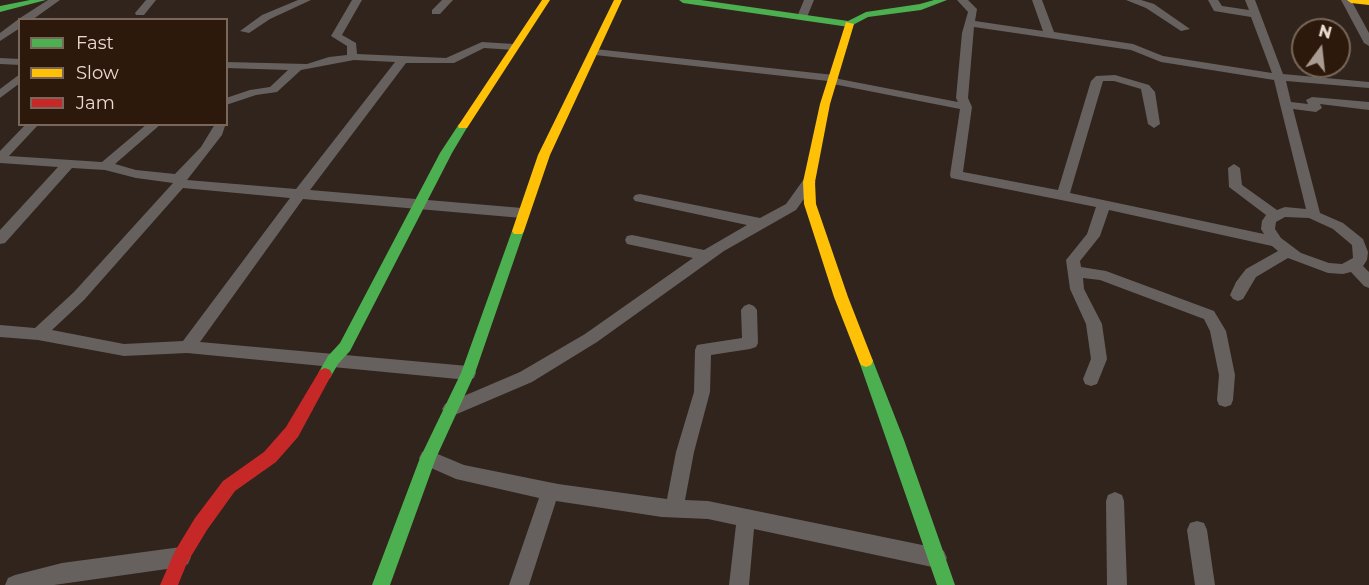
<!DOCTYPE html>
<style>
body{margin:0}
#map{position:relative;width:1369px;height:585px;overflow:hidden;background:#30241c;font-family:Montserrat,sans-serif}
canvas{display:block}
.legend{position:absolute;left:18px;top:18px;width:210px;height:108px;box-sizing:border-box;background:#2d190b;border:2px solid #78675a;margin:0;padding:8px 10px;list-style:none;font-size:18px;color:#e9dbd1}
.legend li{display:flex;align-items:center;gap:12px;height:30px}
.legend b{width:30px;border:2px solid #78675a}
.north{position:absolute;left:1291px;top:18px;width:60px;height:60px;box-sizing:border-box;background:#2d190b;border:2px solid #78675a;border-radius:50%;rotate:15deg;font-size:16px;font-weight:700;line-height:24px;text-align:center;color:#e9dbd1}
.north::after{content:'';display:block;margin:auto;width:21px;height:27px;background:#a89b92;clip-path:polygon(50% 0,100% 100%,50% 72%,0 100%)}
</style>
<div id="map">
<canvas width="1369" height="585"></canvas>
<ul class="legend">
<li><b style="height:8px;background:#4caf50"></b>Fast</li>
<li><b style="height:8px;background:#ffc107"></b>Slow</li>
<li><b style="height:8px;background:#c62828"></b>Jam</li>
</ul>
<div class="north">N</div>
</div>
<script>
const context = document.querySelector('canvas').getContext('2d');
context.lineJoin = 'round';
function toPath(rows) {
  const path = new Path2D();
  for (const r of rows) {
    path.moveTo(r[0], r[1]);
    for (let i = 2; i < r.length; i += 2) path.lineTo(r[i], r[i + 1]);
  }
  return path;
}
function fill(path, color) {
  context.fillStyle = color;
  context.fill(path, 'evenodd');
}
const street = toPath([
 [48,0,60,0,32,20,20,20,20,28,0,41,0,33,20,18,48,0],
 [146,0,156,0,144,15,136,15,135,13,146,0],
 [298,0,311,0,270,19,249,33,240,31,262,15,298,0],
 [352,0,362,0,342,35,356,43,357,54,446,58,482,42,514,44,519,47,514,50,484,48,454,63,406,63,310,190,522,208,529,213,522,218,303,199,200,342,468,366,474,368,476,373,474,378,468,380,187,353,124,356,38,340,0,337,0,325,35,328,74,292,173,183,136,178,105,170,72,168,5,243,0,244,0,230,58,167,0,163,0,151,26,124,39,124,9,156,102,162,147,124,161,124,115,164,136,170,175,174,201,147,215,124,226,123,222,135,187,180,296,189,395,62,354,60,301,70,277,92,256,95,226,105,226,98,250,90,270,87,288,70,226,68,226,62,307,64,329,57,347,55,347,46,331,36,352,0],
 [183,188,290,198,183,341,124,344,52,330,84,300,183,188],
 [442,0,453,0,440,14,432,14,432,10,442,0],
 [804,0,814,0,807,17,802,20,797,17,804,0],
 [957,0,968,0,977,9,975,21,1043,31,1032,0,1042,0,1054,32,1133,44,1163,56,1272,73,1251,17,1214,11,1208,0,1218,0,1222,6,1249,10,1245,0,1255,0,1283,74,1369,82,1369,88,1286,81,1291,102,1308,104,1306,100,1312,97,1369,102,1369,110,1320,104,1322,108,1316,112,1293,109,1320,213,1343,223,1363,239,1368,252,1367,260,1363,266,1369,272,1369,288,1364,286,1351,272,1343,274,1328,273,1288,258,1256,277,1243,299,1238,301,1233,299,1230,295,1236,282,1246,269,1278,251,1272,246,1109,210,1100,236,1080,261,1081,267,1106,271,1214,311,1226,331,1235,375,1233,400,1231,405,1225,407,1219,405,1217,400,1219,375,1210,331,1204,319,1100,280,1083,278,1084,289,1102,324,1107,359,1097,384,1091,386,1085,384,1083,379,1091,359,1086,324,1070,289,1066,260,1087,234,1096,207,951,178,950,175,960,109,833,84,828,81,595,55,590,52,595,49,834,75,839,79,958,102,956,98,962,33,968,12,957,0],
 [974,27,1131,50,1161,62,1274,80,1306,209,1285,207,1277,210,1242,185,1240,168,1234,164,1228,168,1229,187,1266,215,1262,221,1261,229,1264,234,1070,193,1103,81,1114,81,1141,89,1148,124,1154,128,1160,124,1155,92,1149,85,1115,75,1096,76,1091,81,1058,190,963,172,972,107,968,98,974,27],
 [1285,217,1309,218,1333,229,1352,245,1353,258,1342,264,1329,263,1301,253,1281,238,1275,229,1276,222,1285,217],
 [1126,0,1141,0,1154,4,1190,29,1181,31,1146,8,1126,0],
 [1341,0,1351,0,1369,33,1369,46,1364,43,1341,0],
 [0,58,20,59,20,65,0,64,0,58],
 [20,74,20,83,0,98,0,89,20,74],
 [809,178,816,182,796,210,724,251,597,342,532,382,457,414,451,416,445,414,442,409,445,404,520,372,585,334,693,258,627,244,625,240,627,236,632,235,704,250,747,225,640,202,635,201,633,198,635,195,640,194,760,218,786,204,804,179,809,178],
 [749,304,754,306,757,310,758,343,756,347,750,349,711,355,710,392,694,452,685,500,708,501,937,548,944,551,947,558,944,565,937,568,754,529,749,585,729,585,736,525,708,519,662,517,556,501,529,585,509,585,539,498,456,479,422,464,419,458,422,452,428,450,464,465,558,484,667,499,676,452,694,392,695,350,697,345,703,344,742,338,741,310,744,306,749,304],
 [1115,492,1122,495,1124,501,1127,585,1107,585,1106,501,1108,495,1115,492],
 [1197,521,1204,523,1207,530,1215,585,1195,585,1187,530,1190,523,1197,521],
 [181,547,188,550,191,557,188,564,181,567,54,585,5,585,8,578,15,575,62,563,181,547]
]);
const fast = toPath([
 [30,0,46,0,0,12,0,6,30,0],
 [679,0,701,0,848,21,866,12,920,4,934,0,947,0,921,10,868,17,849,27,683,3,679,0],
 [463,123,468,126,452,153,350,351,338,364,330,378,325,380,320,378,318,374,320,370,328,356,340,343,440,153,459,124,463,123],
 [518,227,524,231,475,373,436,458,390,585,372,585,420,458,461,373,512,231,518,227],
 [866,355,871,357,873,361,904,440,955,585,937,585,859,361,861,357,866,355]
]);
const slow = toPath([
 [542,0,550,0,467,128,459,128,458,126,542,0],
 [614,0,622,0,550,155,524,231,522,234,514,234,512,231,538,155,614,0],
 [1347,0,1369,0,1369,5,1351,3,1347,0],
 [846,22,854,24,830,104,815,182,816,204,848,297,873,361,871,365,866,367,861,365,859,361,834,297,804,204,803,182,820,104,846,22]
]);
const jam = toPath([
 [325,368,330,370,332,374,298,437,276,462,235,491,207,530,187,563,178,585,160,585,175,551,195,518,223,481,264,452,286,427,320,370,325,368]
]);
fill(street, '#66615e');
fill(fast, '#4caf50');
fill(slow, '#ffc107');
fill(jam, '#c62828');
</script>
